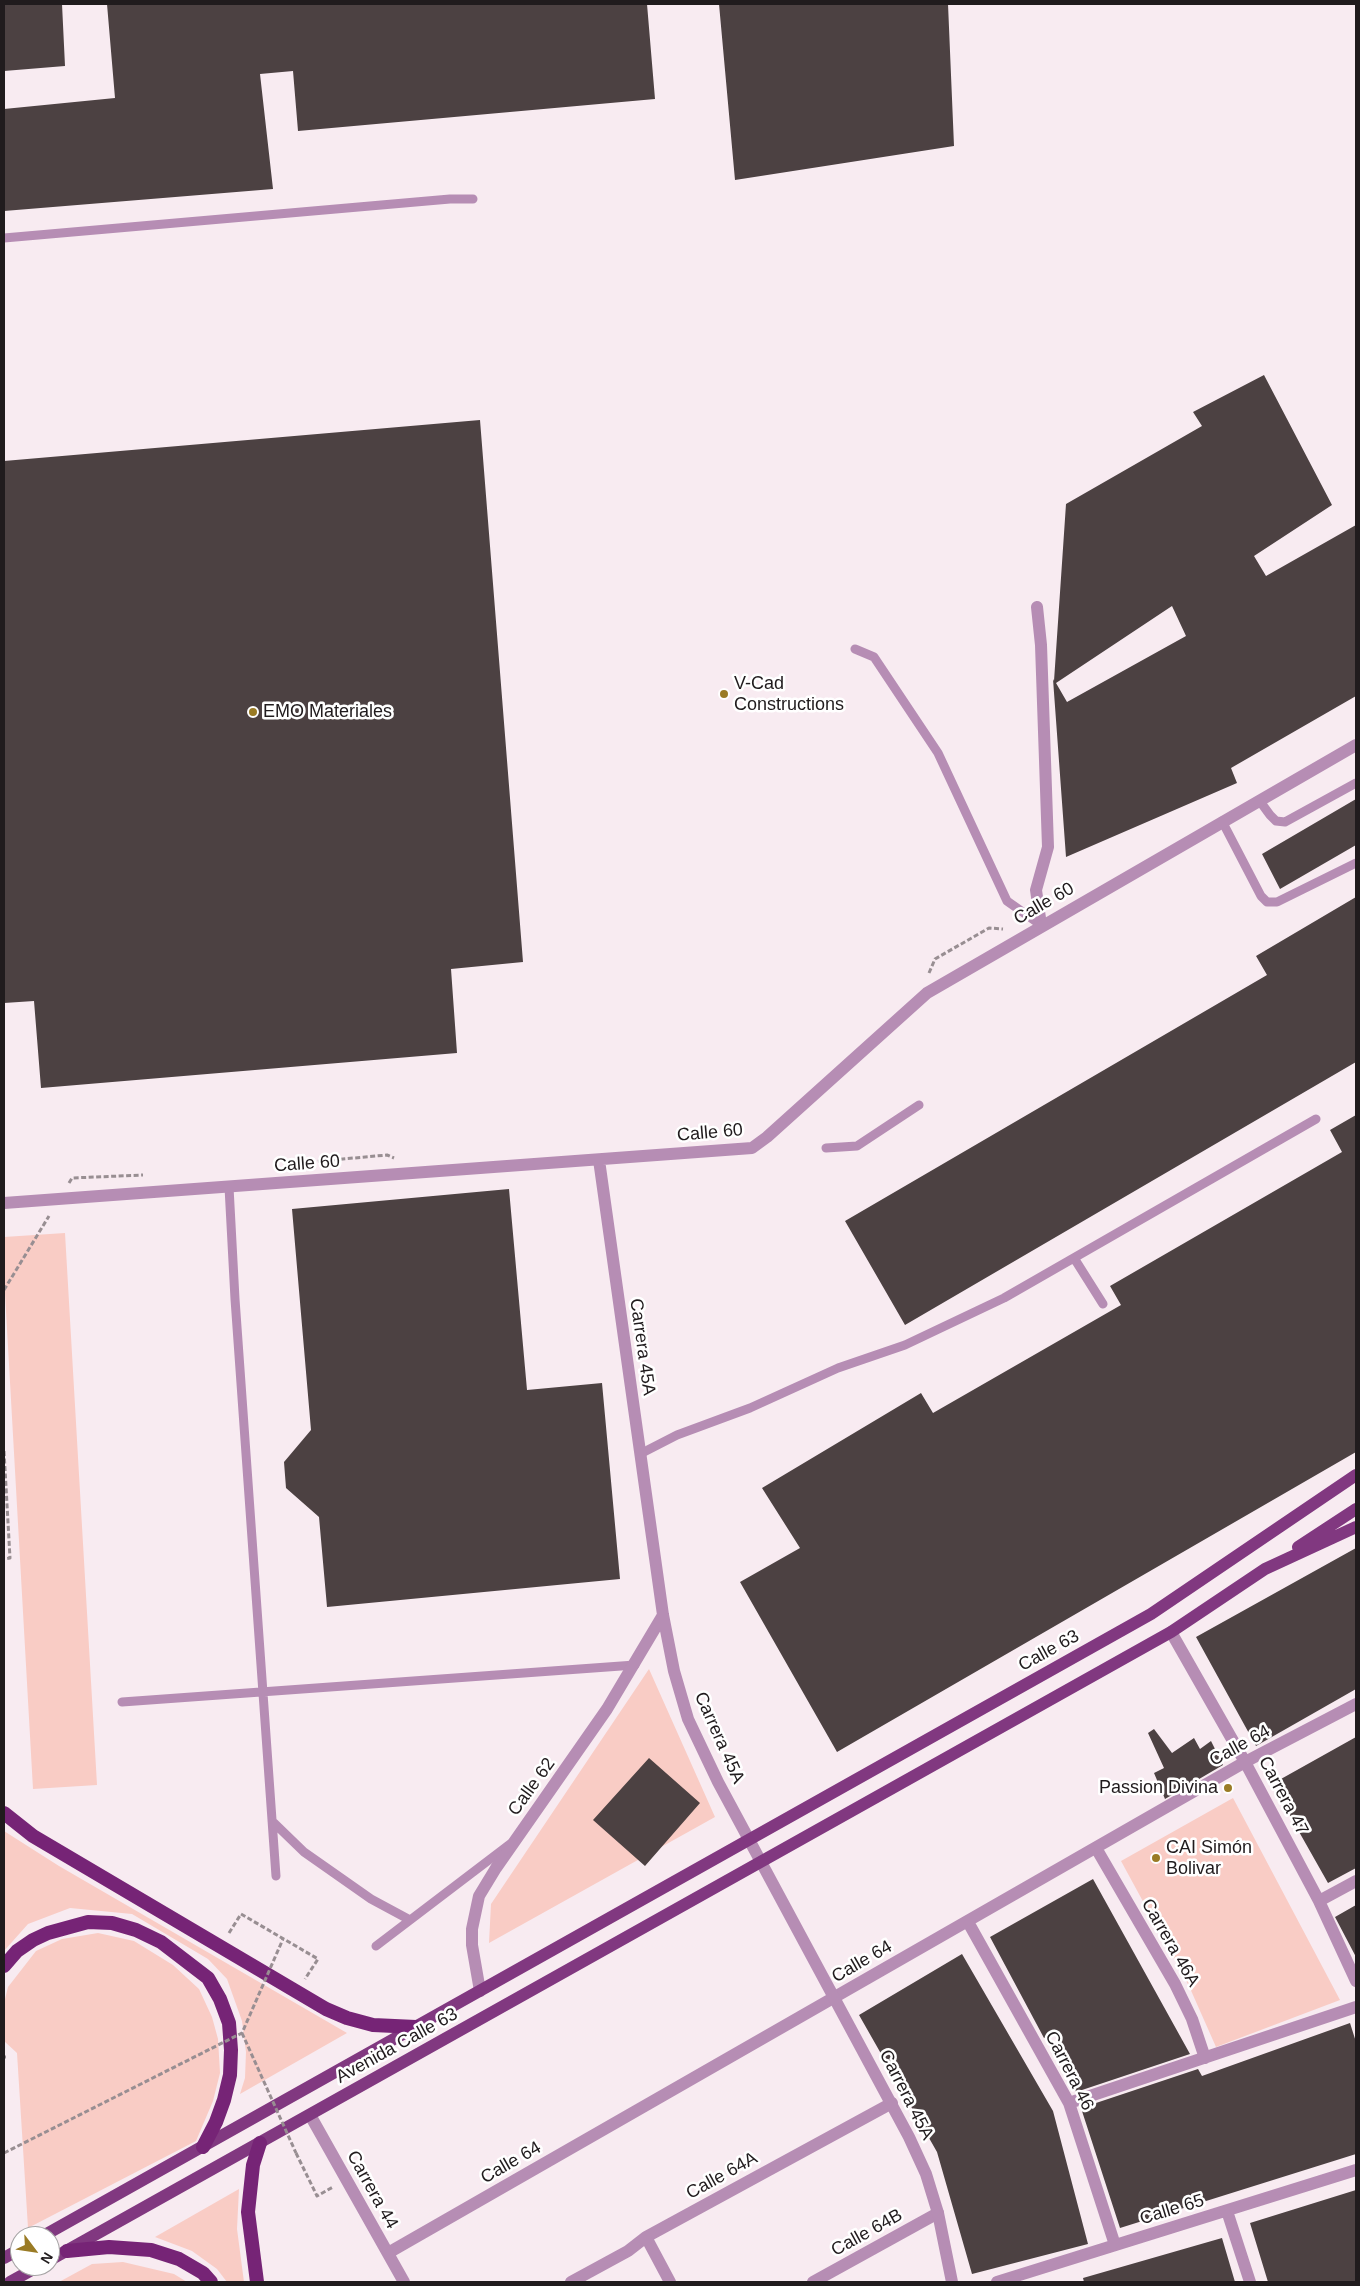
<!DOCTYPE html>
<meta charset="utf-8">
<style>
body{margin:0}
#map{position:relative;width:1360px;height:2286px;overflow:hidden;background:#f8ebf1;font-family:Arial,sans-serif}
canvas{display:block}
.frame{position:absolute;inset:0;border:5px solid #201b1d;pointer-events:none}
.north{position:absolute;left:10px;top:2226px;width:50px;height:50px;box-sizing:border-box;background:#fff;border:1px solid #a6a4a5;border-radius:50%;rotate:121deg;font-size:14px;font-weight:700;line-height:20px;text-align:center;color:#201b1d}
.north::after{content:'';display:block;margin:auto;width:18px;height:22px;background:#9a7b25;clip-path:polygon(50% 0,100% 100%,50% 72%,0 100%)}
</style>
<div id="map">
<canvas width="1360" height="2286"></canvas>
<div class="frame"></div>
<div class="north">N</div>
</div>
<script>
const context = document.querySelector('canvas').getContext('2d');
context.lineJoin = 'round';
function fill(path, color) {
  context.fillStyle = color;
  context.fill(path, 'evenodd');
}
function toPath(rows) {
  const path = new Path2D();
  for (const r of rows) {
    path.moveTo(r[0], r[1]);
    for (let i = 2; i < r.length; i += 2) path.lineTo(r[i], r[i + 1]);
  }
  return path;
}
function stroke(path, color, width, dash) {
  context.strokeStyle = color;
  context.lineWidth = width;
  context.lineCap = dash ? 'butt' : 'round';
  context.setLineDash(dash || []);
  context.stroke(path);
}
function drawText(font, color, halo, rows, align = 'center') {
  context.font = font + ' Arial,sans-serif';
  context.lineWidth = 5;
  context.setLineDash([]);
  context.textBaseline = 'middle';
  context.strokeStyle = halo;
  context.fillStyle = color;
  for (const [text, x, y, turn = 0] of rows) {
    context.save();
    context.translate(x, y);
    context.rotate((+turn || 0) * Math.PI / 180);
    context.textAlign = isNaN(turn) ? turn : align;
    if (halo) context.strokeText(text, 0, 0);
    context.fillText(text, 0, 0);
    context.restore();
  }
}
const green = toPath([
 [65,1233,97,1785,33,1789,4,1276,4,1237],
 [649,1669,715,1817,489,1943,491,1904],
 [1233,1798,1340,2000,1216,2047,1189,1986,1121,1861],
 [4,1831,59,1866,347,2033,240,2094,245,2078,246,2052,242,2021,227,1979,208,1959,132,1914,70,1908,28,1924,4,1951],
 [98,1933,134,1941,173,1965,199,1989,212,2017,218,2039,220,2073,213,2101,196,2141,28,2228,17,2053,4,2041,4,2003,8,1987,36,1951,62,1939],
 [239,2189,237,2229,244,2282,227,2282,217,2269,192,2251,155,2237],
 [123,2262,174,2274,187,2282,59,2282,92,2264]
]);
const building = toPath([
 [4,4,62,4,65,66,4,71],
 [107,4,647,4,655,99,298,131,293,71,260,74,273,189,4,211,4,109,115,98],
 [719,4,948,4,954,146,735,180],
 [1264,375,1332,505,1254,556,1266,576,1356,525,1356,696,1231,768,1237,783,1066,857,1053,679,1054,681,1066,504,1202,426,1193,412],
 [1172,606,1186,636,1067,702,1056,683],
 [480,420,523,962,451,969,457,1053,41,1088,34,1001,4,1003,4,461],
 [1356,799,1356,845,1280,889,1262,854],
 [1356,897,1356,1062,905,1325,845,1221,1267,975,1256,956],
 [1356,1115,1356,1452,837,1752,740,1582,800,1548,762,1488,921,1393,933,1413,1121,1305,1110,1286,1342,1152,1330,1130],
 [509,1189,527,1390,602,1383,620,1579,327,1607,319,1517,286,1488,284,1462,311,1430,292,1209],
 [1356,1548,1356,1689,1256,1746,1196,1637],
 [1154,1729,1172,1753,1194,1738,1200,1749,1211,1741,1223,1765,1165,1799,1154,1773,1164,1768,1148,1733],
 [1356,1737,1356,1868,1328,1883,1272,1784],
 [649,1758,700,1803,645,1866,593,1820],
 [1093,1879,1190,2054,1076,2092,1057,2034,1044,2038,990,1937],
 [1356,1905,1356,1957,1335,1917],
 [962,1954,1053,2111,1088,2244,972,2274,937,2152,859,2015],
 [1350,2023,1356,2042,1356,2154,1120,2228,1081,2108,1198,2069,1202,2076],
 [1356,2190,1356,2282,1268,2282,1250,2223],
 [1222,2238,1235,2282,1084,2282,1083,2278]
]);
const path = toPath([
 [929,973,935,959,989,928,1003,929],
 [288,1164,387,1155,394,1158],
 [69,1183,72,1178,143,1175],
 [4,1290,49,1216],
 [4,1451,10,1558,4,1559],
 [229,1933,241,1914,318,1959,305,1979],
 [4,2057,6,2057],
 [296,2153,317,2196,333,2187]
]);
const service = toPath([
 [4,238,450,199,473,199],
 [855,649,874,657,938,753,1007,901,1041,925],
 [1259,800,1270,815,1276,821,1285,822,1356,783],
 [1222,821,1261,896,1267,902,1277,902,1356,863],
 [826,1148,857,1146,919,1105],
 [229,1187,235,1299,276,1876],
 [1074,1258,1103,1304],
 [640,1454,677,1435,750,1408,838,1368,905,1345,1004,1298,1316,1119],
 [122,1702,635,1665],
 [272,1821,304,1852,371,1899,410,1920],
 [376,1946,510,1844]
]);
const minor = toPath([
 [1037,607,1041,645,1048,847,1036,890,1041,925],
 [1171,1632,1245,1762,1319,1901,1356,1981],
 [1096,1848,1175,1984,1192,2019,1205,2058],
 [1319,1901,1356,1881],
 [968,1922,1069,2103,1115,2245],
 [1069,2103,1356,2007],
 [310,2115,404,2282],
 [1227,2211,1250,2282],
 [646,2237,670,2282],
 [388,2253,1245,1762,1356,1704],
 [571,2282,628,2251,646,2237,892,2103],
 [813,2282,938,2213],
 [997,2282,1356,2170]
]);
const tertiary = toPath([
 [599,1160,663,1615,674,1671,688,1719,718,1782,909,2137,926,2174,938,2213,952,2282],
 [4,1203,752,1148,767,1137,927,993,1356,745],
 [480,1991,472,1945,472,1929,479,1896,496,1868,607,1709,663,1615]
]);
const primary = toPath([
 [1298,1547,1356,1509],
 [43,2236,1151,1614,1356,1475],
 [4,2258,20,2249],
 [50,2260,1171,1632,1265,1569,1356,1527],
 [10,2282,39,2266]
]);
const trunk = toPath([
 [4,1813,33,1836,326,2009,347,2018,373,2025,416,2027],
 [4,1966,17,1951,33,1940,48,1933,88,1922,112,1923,136,1930,161,1942,208,1978,220,1999,229,2023,231,2050,230,2075,224,2100,216,2122,203,2147],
 [67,2251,109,2247,151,2250,179,2259,203,2273,211,2282],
 [257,2282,248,2212,253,2165,260,2143]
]);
const pathBridge = toPath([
 [242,2033,296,2153],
 [4,2153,242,2033,283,1939]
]);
const markers = [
 [724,694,5,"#9a7b25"],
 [253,712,5,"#9a7b25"],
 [1228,1788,5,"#9a7b25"],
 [1156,1858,5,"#9a7b25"]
];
const poiNames = [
 ["V-Cad",734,684],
 ["Constructions",734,705],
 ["EMO Materiales",263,712],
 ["Passion Divina",1218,1788,"right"],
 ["CAI Simón",1166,1848],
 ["Bolivar",1166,1869]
];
const streetNames = [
 ["Calle 60",1044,904,-30],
 ["Calle 60",710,1133,-5],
 ["Calle 60",307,1164,-4],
 ["Carrera 45A",642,1347,82],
 ["Calle 63",1049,1651,-29],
 ["Carrera 45A",719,1738,66],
 ["Calle 64",1240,1746,-29],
 ["Calle 62",532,1787,-54],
 ["Carrera 47",1283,1796,62],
 ["Carrera 46A",1170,1943,60],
 ["Calle 64",862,1962,-30],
 ["Avenida Calle 63",397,2046,-29],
 ["Carrera 46",1069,2071,63],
 ["Carrera 45A",906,2095,63],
 ["Calle 64",511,2163,-30],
 ["Calle 64A",722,2176,-29],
 ["Carrera 44",372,2190,61],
 ["Calle 65",1172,2210,-17],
 ["Calle 64B",867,2233,-29]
];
fill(green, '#f9ccc5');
fill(building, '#4c4142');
stroke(path, '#988e92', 3, [5, 2.5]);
stroke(service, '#b68db4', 9);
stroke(minor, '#b68db4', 12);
stroke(tertiary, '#b68db4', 12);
stroke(primary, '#813880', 12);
stroke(trunk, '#762476', 14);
stroke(pathBridge, '#988e92', 3, [5, 2.5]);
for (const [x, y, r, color] of markers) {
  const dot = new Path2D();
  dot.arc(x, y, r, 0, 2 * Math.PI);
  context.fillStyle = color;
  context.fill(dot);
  stroke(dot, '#fff', 2);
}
drawText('18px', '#201b1d', '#fff', poiNames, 'left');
drawText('18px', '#201b1d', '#fff', streetNames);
</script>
